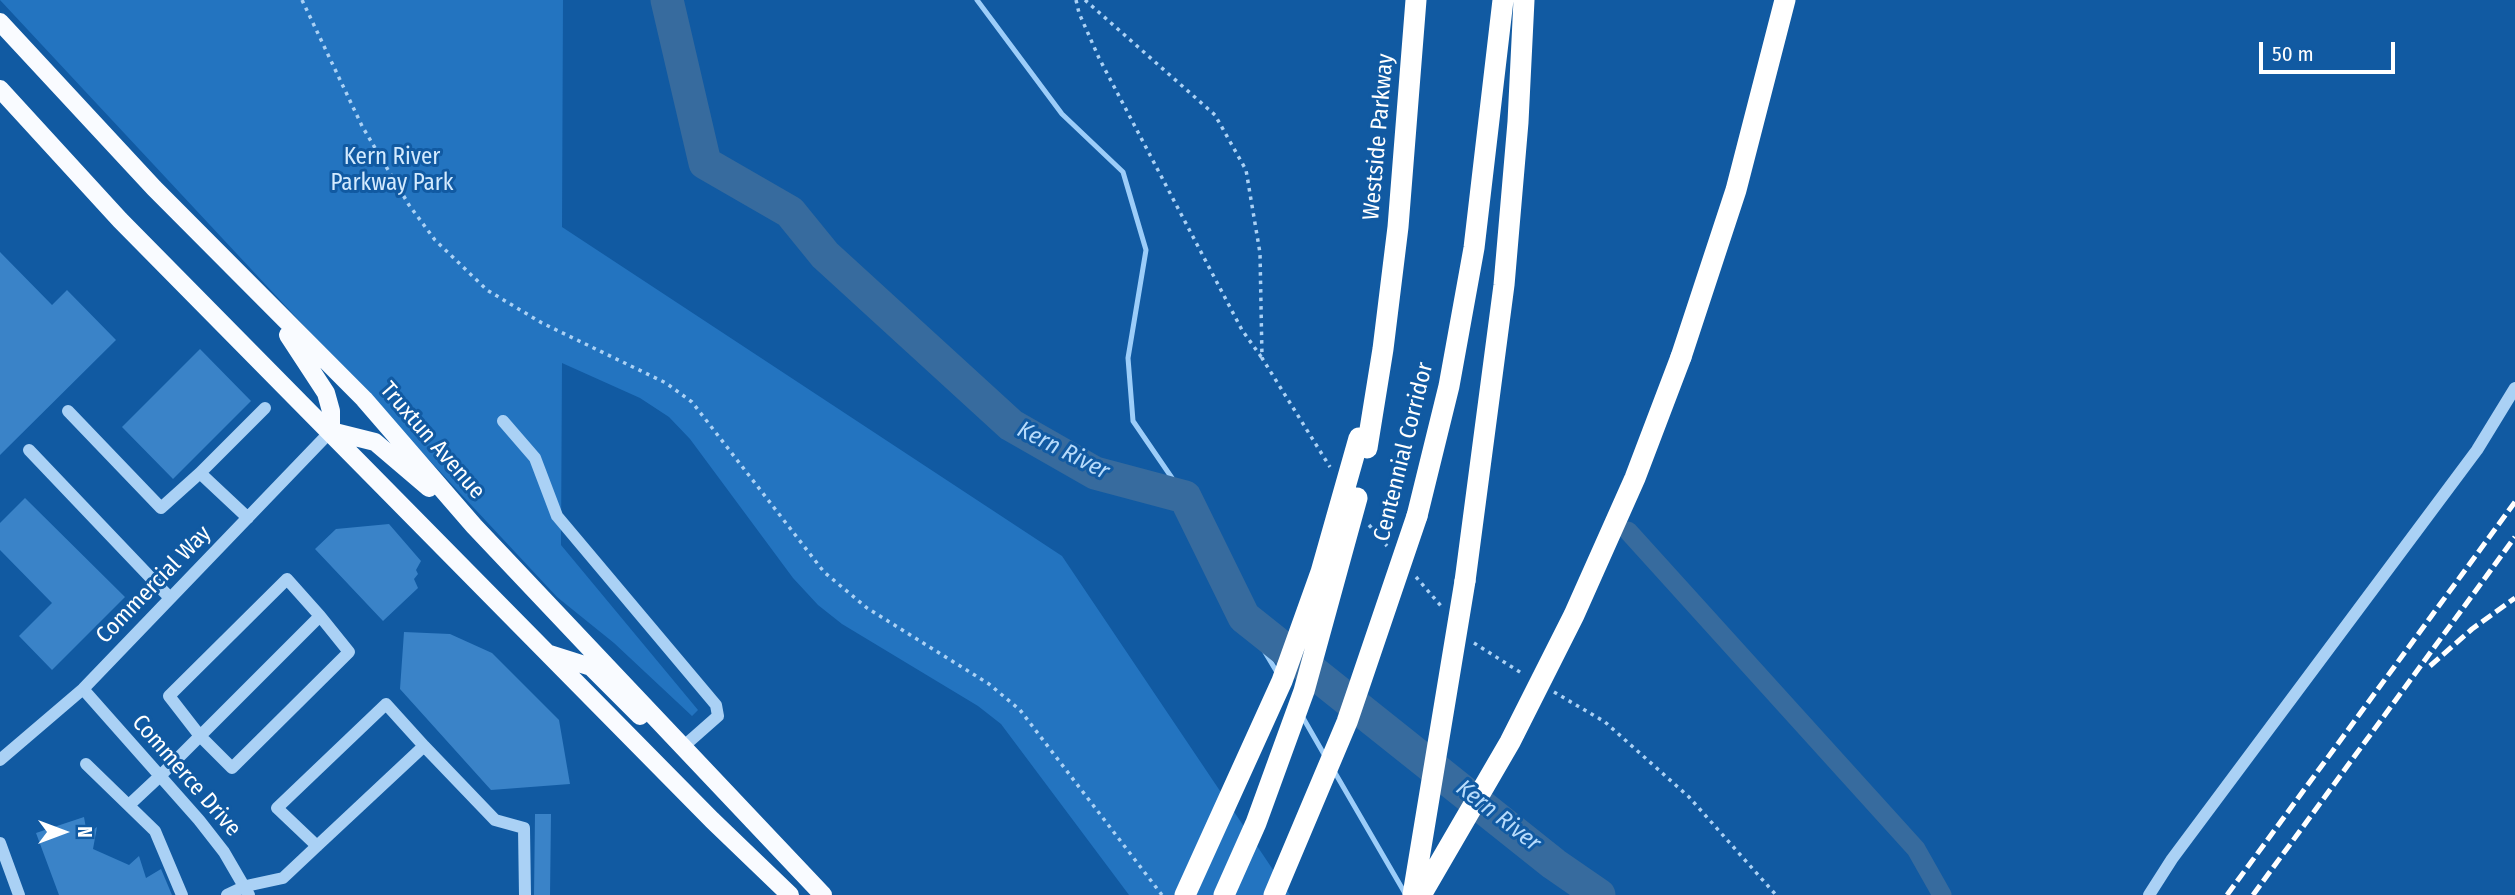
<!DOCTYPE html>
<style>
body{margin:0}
#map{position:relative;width:2515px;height:895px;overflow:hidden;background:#115aa2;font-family:"Fira Sans Condensed",sans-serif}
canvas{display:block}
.north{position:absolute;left:28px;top:797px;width:70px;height:70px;-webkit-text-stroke:5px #115aa2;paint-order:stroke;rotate:90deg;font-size:19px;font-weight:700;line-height:28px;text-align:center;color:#fff}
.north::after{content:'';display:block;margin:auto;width:24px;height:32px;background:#fff;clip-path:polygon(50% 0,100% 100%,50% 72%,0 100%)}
.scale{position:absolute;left:2259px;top:42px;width:136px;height:32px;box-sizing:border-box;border:4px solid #fff;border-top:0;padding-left:9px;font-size:21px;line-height:24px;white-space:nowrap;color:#fff;-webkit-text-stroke:5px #115aa2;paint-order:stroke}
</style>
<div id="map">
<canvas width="2515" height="895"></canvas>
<div class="north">N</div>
<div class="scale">50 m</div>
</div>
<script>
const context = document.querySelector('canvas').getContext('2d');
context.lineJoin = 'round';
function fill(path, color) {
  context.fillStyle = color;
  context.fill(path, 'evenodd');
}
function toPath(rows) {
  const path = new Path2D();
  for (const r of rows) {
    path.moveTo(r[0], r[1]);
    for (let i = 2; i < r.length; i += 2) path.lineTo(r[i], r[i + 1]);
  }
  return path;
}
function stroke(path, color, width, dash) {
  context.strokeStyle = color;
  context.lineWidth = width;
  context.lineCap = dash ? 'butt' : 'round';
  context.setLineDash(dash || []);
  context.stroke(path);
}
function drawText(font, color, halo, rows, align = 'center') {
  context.font = font + ' "Fira Sans Condensed",sans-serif';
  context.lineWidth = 6;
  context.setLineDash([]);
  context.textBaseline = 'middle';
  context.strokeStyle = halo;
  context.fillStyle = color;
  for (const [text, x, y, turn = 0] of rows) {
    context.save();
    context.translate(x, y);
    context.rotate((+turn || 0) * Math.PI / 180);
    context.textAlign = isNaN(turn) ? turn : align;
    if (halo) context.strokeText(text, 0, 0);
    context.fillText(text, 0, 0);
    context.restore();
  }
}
const green = toPath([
 [0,0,563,0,562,227,1062,556,1290,895,1129,895,1001,724,978,706,842,624,818,605,793,578,690,439,669,417,640,398,562,363,561,545,698,710,692,716,614,643,557,597]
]);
const stream = toPath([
 [977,0,1062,114,1123,172,1146,250,1128,358,1133,421,1185,497],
 [1244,617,1278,674],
 [1302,716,1325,756],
 [1334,771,1406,895]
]);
const canal = toPath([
 [1628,531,1916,849,1942,895]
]);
const river = toPath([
 [667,0,705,163,790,212,825,255,1011,425,1095,473,1185,497,1244,617,1554,864,1599,895]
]);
const building = toPath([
 [0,252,52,305,67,290,116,340,0,455],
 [200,349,251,401,173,479,122,427],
 [25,498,125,597,52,670,19,636,52,603,0,550,0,523],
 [389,524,421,561,416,570,418,574,414,579,418,588,383,621,315,549,336,529],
 [404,632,450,634,492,653,559,720,570,784,491,790,400,689],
 [535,814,551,814,550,895,534,895],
 [84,817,87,834,97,827,93,849,129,865,139,856,146,878,161,869,172,895,59,895,36,833]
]);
const path = toPath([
 [302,0,362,126,409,205,435,240,487,290,542,323,666,383,692,402,824,572,867,608,989,684,1020,710,1162,895],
 [1076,0,1079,13,1099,58,1242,330,1262,358],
 [1085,0,1215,115,1246,170,1260,253,1262,358,1330,467],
 [1369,525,1387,546],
 [1416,577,1441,606],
 [1474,643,1523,674],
 [1554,692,1605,722,1689,797,1776,895]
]);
const minor = toPath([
 [68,411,161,508,200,473],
 [503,421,535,458,557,516,716,705,718,716,684,746],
 [29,450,170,598],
 [248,518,200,473,265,408],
 [83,689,199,820,224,852,249,895],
 [424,746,495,820,524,828,525,895],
 [0,760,83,689,331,431],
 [86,764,155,831,182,895],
 [129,805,160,776,320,616,287,579,169,696,200,736,232,768,349,652,320,616],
 [0,843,19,895],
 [227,895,246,886,283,878,317,846,424,746,386,704,277,808,317,846],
 [2149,895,2172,859,2477,450,2515,388]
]);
const major = toPath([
 [0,22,154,188,364,399,474,526,823,895],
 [0,89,120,220,712,820,790,895],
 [288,335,326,393,331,411,331,431],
 [331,431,375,442,429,488],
 [550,654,591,667,640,716]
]);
const highway = toPath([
 [1681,357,1736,190,1785,0],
 [1367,448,1383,349,1398,227,1416,0],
 [1417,516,1449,386,1474,248,1503,0],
 [1465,581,1504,285,1518,122,1524,0]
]);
const rail = toPath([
 [2430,666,2472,629,2515,598],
 [2227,895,2515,502],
 [2253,895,2515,537]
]);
const highwayBridge = toPath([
 [1185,895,1282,681,1321,572,1359,438],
 [1224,895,1256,823,1304,691,1357,498],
 [1274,895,1347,722,1417,516],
 [1413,895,1465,581],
 [1421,895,1510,742,1574,615,1635,478,1681,357]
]);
const streetNames = [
 ["Westside Parkway",1379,137,-85],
 ["Truxtun Avenue",432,441,49],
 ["Centennial Corridor",1404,452,-76],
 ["Commercial Way",154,585,-46],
 ["Commerce Drive",186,776,49]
];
const parkNames = [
 ["Kern River",392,158],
 ["Parkway Park",392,184]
];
const waterNames = [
 ["Kern River",1063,451,27],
 ["Kern River",1498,816,38]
];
fill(green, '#2374c0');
stroke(stream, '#9ccdf9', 5);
stroke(canal, '#376b9e', 19);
stroke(river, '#376b9e', 33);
fill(building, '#3a83c8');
stroke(path, '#aad1f5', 3.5, [3.5, 5]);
stroke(minor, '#aad1f5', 12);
stroke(major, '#f9fbff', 18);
stroke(highway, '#fff', 21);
stroke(rail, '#fff', 5, [12, 5]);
stroke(highwayBridge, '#fff', 21);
drawText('23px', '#fff', '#115aa2', streetNames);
drawText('23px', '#d3eafe', '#115aa2', parkNames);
drawText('italic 24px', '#b7dbfb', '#115aa2', waterNames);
</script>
